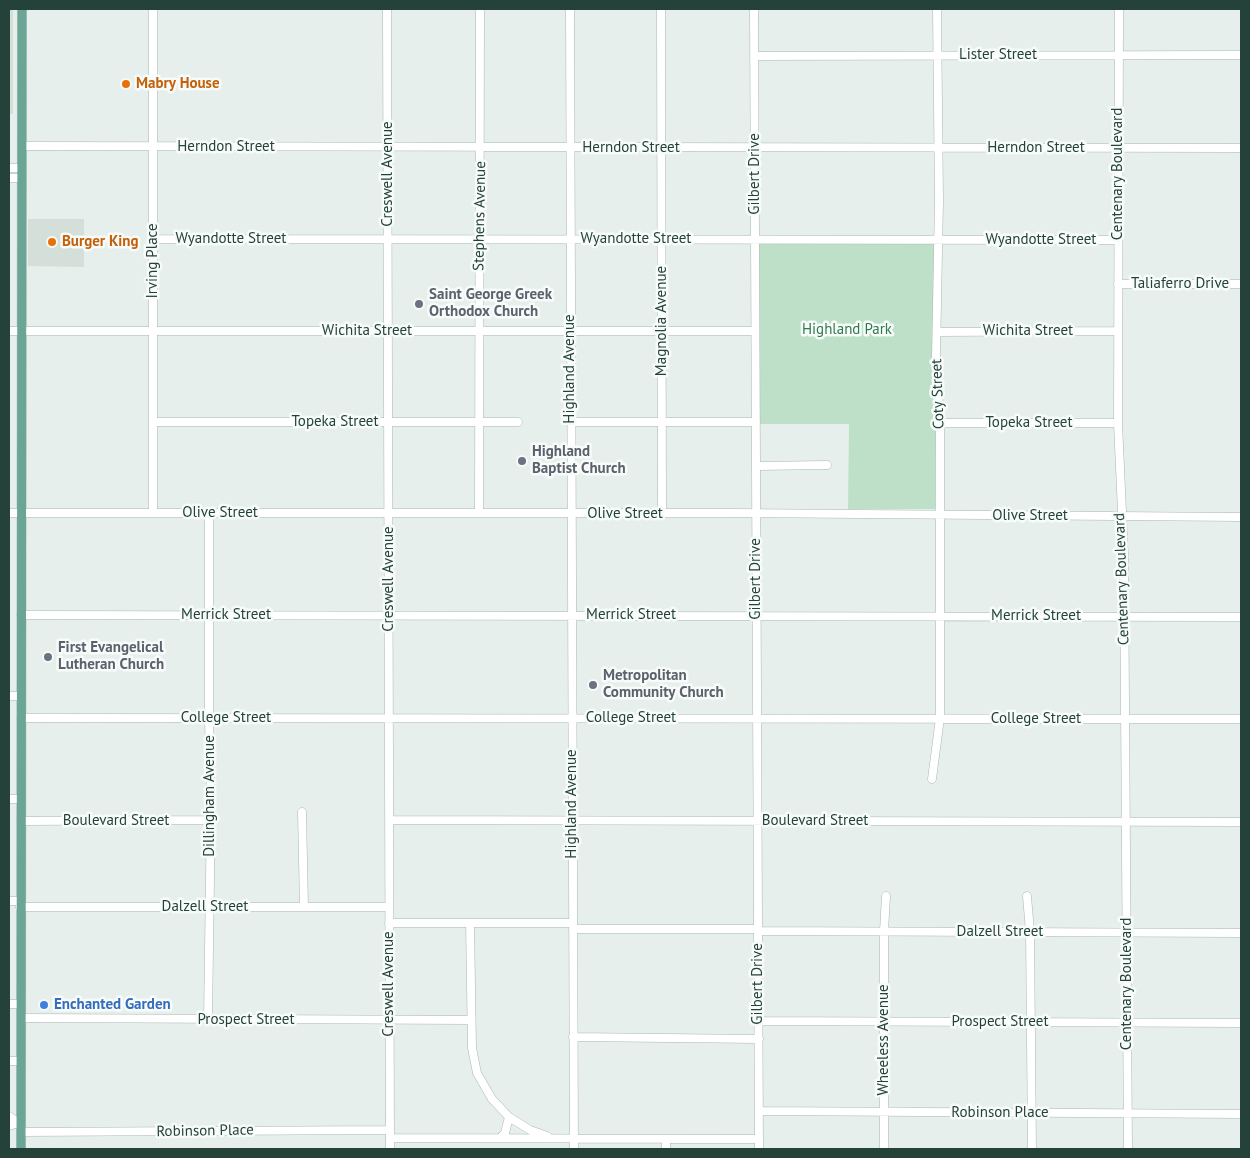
<!DOCTYPE html>
<style>
body{margin:0}
#map{position:relative;width:1250px;height:1158px;overflow:hidden;background:#e6efeb;font-family:"PT Sans",sans-serif}
canvas{display:block}
.frame{position:absolute;inset:0;border:10px solid #24423a;pointer-events:none}
</style>
<div id="map">
<canvas width="1250" height="1158"></canvas>
<div class="frame"></div>
</div>
<script>
const context = document.querySelector('canvas').getContext('2d');
context.lineJoin = 'round';
function fill(path, color) {
  context.fillStyle = color;
  context.fill(path, 'evenodd');
}
function toPath(rows) {
  const path = new Path2D();
  for (const r of rows) {
    path.moveTo(r[0], r[1]);
    for (let i = 2; i < r.length; i += 2) path.lineTo(r[i], r[i + 1]);
  }
  return path;
}
function stroke(path, color, width, dash) {
  context.strokeStyle = color;
  context.lineWidth = width;
  context.lineCap = dash ? 'butt' : 'round';
  context.setLineDash(dash || []);
  context.stroke(path);
}
function drawText(font, color, halo, rows, align = 'center') {
  context.font = font + ' "PT Sans",sans-serif';
  context.lineWidth = 5;
  context.setLineDash([]);
  context.textBaseline = 'middle';
  context.strokeStyle = halo;
  context.fillStyle = color;
  for (const [text, x, y, turn = 0] of rows) {
    context.save();
    context.translate(x, y);
    context.rotate((+turn || 0) * Math.PI / 180);
    context.textAlign = isNaN(turn) ? turn : align;
    if (halo) context.strokeText(text, 0, 0);
    context.fillText(text, 0, 0);
    context.restore();
  }
}
const built = toPath([
 [9,9,13,9,13,114,9,114],
 [28,219,84,219,84,267,28,266]
]);
const green = toPath([
 [758,241,937,241,935,509,848,509,849,424,759,424]
]);
const minor = toPath([
 [153,9,153,513],
 [387,9,390,1149],
 [570,9,574,1149],
 [661,9,662,514],
 [754,9,759,1149],
 [1119,9,1118,423,1124,556,1128,1149],
 [754,56,1241,55],
 [22,146,1241,148],
 [9,168,22,168],
 [9,178,22,178],
 [153,239,1118,240],
 [1118,284,1241,284],
 [9,331,755,331],
 [937,332,1118,331],
 [153,422,518,422],
 [570,422,756,422],
 [940,423,1118,423],
 [756,466,827,465],
 [9,513,733,513,1241,517],
 [479,513,480,9],
 [21,615,1241,617],
 [9,696,21,696],
 [21,718,1241,719],
 [932,779,940,718,940,423,936,355,939,201,937,9],
 [9,799,21,799],
 [302,812,304,907],
 [389,820,1241,822],
 [21,821,211,820],
 [1027,896,1030,932,1032,1149],
 [9,901,20,901],
 [20,907,389,907],
 [389,923,573,923],
 [470,923,472,1048,477,1073,492,1099,509,1117,530,1130,547,1136],
 [573,929,758,929],
 [758,931,1241,933],
 [9,1004,20,1004],
 [21,1018,471,1020],
 [208,1020,211,807,209,718,209,513],
 [758,1021,1241,1023],
 [573,1037,759,1039],
 [9,1061,20,1061],
 [759,1111,1241,1114],
 [9,1116,17,1122],
 [9,1126,21,1122],
 [21,1132,390,1130],
 [390,1138,759,1139],
 [500,1138,505,1133,509,1117],
 [666,1139,666,1149],
 [884,1149,884,931,886,896]
]);
const major = toPath([
 [21,1149,22,9]
]);
const markers = [
 [126,84,5,"#e8710a"],
 [52,242,5,"#e8710a"],
 [419,304,5,"#6b7280"],
 [522,461,5,"#6b7280"],
 [48,657,5,"#6b7280"],
 [593,685,5,"#6b7280"],
 [44,1005,5,"#3f7fe0"]
];
const streetNames = [
 ["Lister Street",998,55],
 ["Herndon Street",226,147],
 ["Herndon Street",631,148],
 ["Herndon Street",1036,148],
 ["Creswell Avenue",388,174,-90],
 ["Gilbert Drive",755,174,-90],
 ["Centenary Boulevard",1118,174,-90],
 ["Stephens Avenue",480,216,-89],
 ["Wyandotte Street",231,239],
 ["Wyandotte Street",636,239],
 ["Wyandotte Street",1041,240],
 ["Irving Place",153,261,-90],
 ["Taliaferro Drive",1180,284],
 ["Magnolia Avenue",662,321,-90],
 ["Wichita Street",367,331],
 ["Wichita Street",1028,331],
 ["Highland Avenue",570,369,-90],
 ["Coty Street",938,394,-92],
 ["Topeka Street",335,422],
 ["Topeka Street",1029,423],
 ["Olive Street",220,513],
 ["Olive Street",625,514],
 ["Olive Street",1030,516],
 ["Creswell Avenue",389,579,-90],
 ["Gilbert Drive",756,579,-90],
 ["Centenary Boulevard",1122,579,-92],
 ["Merrick Street",226,615],
 ["Merrick Street",631,615],
 ["Merrick Street",1036,616],
 ["College Street",226,718],
 ["College Street",631,718],
 ["College Street",1036,719],
 ["Dillingham Avenue",210,796,-90],
 ["Highland Avenue",572,804,-90],
 ["Boulevard Street",116,821],
 ["Boulevard Street",815,821],
 ["Dalzell Street",205,907],
 ["Dalzell Street",1000,932],
 ["Creswell Avenue",389,984,-90],
 ["Gilbert Drive",758,984,-90],
 ["Centenary Boulevard",1127,984,-90],
 ["Prospect Street",246,1020],
 ["Prospect Street",1000,1022],
 ["Wheeless Avenue",884,1040,-90],
 ["Robinson Place",1000,1113],
 ["Robinson Place",205,1131,-1]
];
const foodNames = [
 ["Mabry House",136,84],
 ["Burger King",62,242]
];
const worshipNames = [
 ["Saint George Greek",429,295],
 ["Orthodox Church",429,312],
 ["Highland",532,452],
 ["Baptist Church",532,469],
 ["First Evangelical",58,648],
 ["Lutheran Church",58,665],
 ["Metropolitan",603,676],
 ["Community Church",603,693]
];
const parkNames = [
 ["Highland Park",847,330]
];
const shopNames = [
 ["Enchanted Garden",54,1005]
];
fill(built, '#d4dfda');
fill(green, '#bfe0c8');
stroke(minor, '#a8b8b2', 9);
stroke(major, '#c2cac8', 10);
stroke(minor, '#fff', 8);
stroke(major, '#6aa596', 9);
for (const [x, y, r, color] of markers) {
  const dot = new Path2D();
  dot.arc(x, y, r, 0, 2 * Math.PI);
  context.fillStyle = color;
  context.fill(dot);
  stroke(dot, '#f7fbf9', 2);
}
drawText('15px', '#24423a', '#f7fbf9', streetNames);
drawText('bold 15px', '#c56008', '#f7fbf9', foodNames, 'left');
drawText('bold 15px', '#5b616d', '#f7fbf9', worshipNames, 'left');
drawText('15px', '#2d7a4b', '#f7fbf9', parkNames);
drawText('bold 15px', '#366cbe', '#f7fbf9', shopNames, 'left');
</script>
